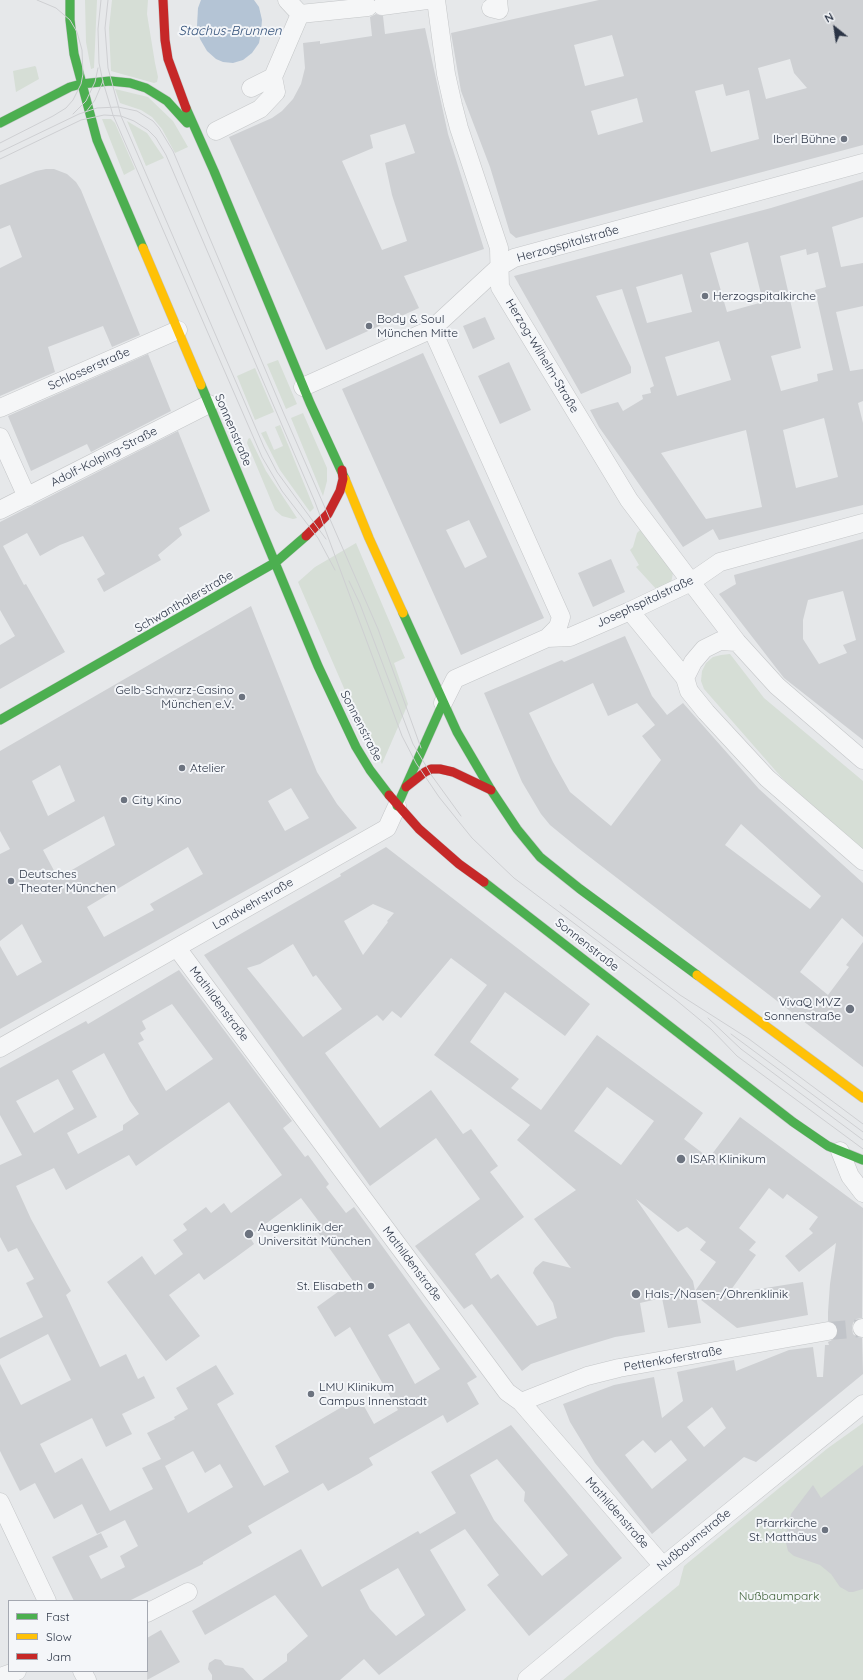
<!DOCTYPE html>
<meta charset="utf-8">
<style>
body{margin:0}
#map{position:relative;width:863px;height:1680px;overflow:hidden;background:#e6e8ea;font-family:Quicksand,sans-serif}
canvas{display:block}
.legend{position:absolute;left:8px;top:1600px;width:140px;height:72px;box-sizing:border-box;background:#f4f6f9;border:1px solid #a4a8b1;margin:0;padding:5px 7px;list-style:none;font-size:12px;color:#2b3445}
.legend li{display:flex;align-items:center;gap:8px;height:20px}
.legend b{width:20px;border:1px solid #a4a8b1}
.north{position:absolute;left:815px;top:8px;width:40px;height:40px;-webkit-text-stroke:3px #f4f6f9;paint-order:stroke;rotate:330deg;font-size:11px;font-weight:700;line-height:16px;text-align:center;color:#2b3445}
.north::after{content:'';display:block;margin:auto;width:14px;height:18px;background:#2b3445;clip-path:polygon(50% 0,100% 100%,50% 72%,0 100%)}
</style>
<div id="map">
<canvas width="863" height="1680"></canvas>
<ul class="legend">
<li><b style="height:5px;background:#4caf50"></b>Fast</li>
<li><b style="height:5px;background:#ffc107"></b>Slow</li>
<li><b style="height:5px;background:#c62828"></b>Jam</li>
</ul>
<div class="north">N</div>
</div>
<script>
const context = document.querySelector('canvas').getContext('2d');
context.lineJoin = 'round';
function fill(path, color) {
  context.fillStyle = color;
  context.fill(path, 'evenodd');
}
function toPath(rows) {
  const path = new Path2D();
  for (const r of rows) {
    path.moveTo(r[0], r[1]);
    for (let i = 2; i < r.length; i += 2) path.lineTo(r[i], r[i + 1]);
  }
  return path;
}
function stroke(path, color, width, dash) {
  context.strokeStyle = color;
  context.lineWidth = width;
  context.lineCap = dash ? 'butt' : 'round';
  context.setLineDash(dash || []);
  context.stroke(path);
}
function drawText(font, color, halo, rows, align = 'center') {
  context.font = font + ' Quicksand,sans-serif';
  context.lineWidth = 4;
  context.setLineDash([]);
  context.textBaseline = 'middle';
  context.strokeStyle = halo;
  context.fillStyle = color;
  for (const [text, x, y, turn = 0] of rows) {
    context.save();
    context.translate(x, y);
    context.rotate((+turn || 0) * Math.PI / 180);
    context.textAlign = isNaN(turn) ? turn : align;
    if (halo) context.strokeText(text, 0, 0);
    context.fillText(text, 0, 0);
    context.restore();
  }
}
const green = toPath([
 [85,0,97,0,94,68,91,69,86,42],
 [112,0,148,0,147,14,155,63,158,77,157,82,154,83,111,71,109,28],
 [35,66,36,67,39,79,16,92,13,71],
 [115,89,148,97,173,121,188,147,175,153,162,129,152,117,141,110,120,103],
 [102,119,111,119,115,123,135,169,124,175],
 [127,121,147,133,164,158,146,166],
 [278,360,297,404,286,409,267,364],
 [255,368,274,412,255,420,237,376],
 [303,413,327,468,327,481,323,496,291,418],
 [280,425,314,508,310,512,280,470,261,433,266,431,274,450,283,446,275,427],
 [250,438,266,471,297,518,293,519,282,516,275,510,247,443,248,439],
 [640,530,641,530,673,573,671,583,657,590,636,567,639,565,630,550,633,547,637,533],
 [356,543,405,658,394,663,408,704,382,764,353,709,298,582,315,567],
 [730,654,764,698,863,781,863,851,782,778,704,689,701,681,702,671,706,663,713,657,721,655],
 [863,1423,863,1680,563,1680,679,1585,684,1566,828,1448]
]);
const water = toPath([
 [201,0,254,0,259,7,262,20,261,32,259,43,252,53,243,60,233,63,223,62,216,59,207,51,200,39,197,26,198,8]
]);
const building = toPath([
 [599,0,863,0,863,145,516,238,510,233,490,167,461,91,451,33],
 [612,35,624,76,585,86,574,45],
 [790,59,794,73,807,88,766,99,758,68],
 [723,84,726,96,749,90,759,139,711,152,695,91],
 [637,98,643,122,598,135,591,111],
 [376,14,383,16,385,34,425,28,448,134,484,249,404,276,419,308,326,350,229,137,272,118,282,111,293,99,301,84,305,68,303,43,320,41,320,44,372,36,370,17],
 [405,124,415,153,385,163,392,195,407,241,382,250,342,161,373,148,370,135],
 [46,169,54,169,67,174,76,182,81,190,140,335,112,347,103,326,48,347,55,372,0,396,0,268,22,257,10,225,0,229,0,185,36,171],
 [863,180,863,217,832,227,841,267,863,263,863,306,836,312,850,371,863,369,863,401,858,403,863,423,863,505,719,540,713,529,683,547,599,427,590,410,618,402,623,411,643,399,642,395,651,393,650,388,654,386,622,289,596,296,631,367,631,373,581,394,514,276,771,208],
 [748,242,763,302,727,312,710,253],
 [806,249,807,255,818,252,826,287,815,290,833,370,817,374,818,381,781,391,771,356,801,348,780,256],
 [682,274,692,312,647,323,636,287],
 [719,341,731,380,677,396,665,357],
 [824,418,838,477,796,488,783,430],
 [746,430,762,507,706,519,661,453],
 [485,317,495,339,473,349,463,326],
 [423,353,544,618,461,655,342,389],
 [469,520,487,557,465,568,446,530],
 [148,354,171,411,91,452,87,444,31,471,8,416],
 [509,362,531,410,500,424,478,376],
 [178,431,210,511,179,528,182,535,158,555,161,560,104,592,97,579,105,574,83,536,60,545,40,556,27,533,3,546,24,585,26,584,65,652,0,689,0,645,15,636,0,610,0,522],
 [863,539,863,740,784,678,719,594,736,584,734,575],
 [843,591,856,640,843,645,847,653,819,664,803,639,803,620,808,600],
 [611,559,625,592,593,607,578,573],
 [251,606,317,772,337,804,357,828,0,1029,0,946,17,976,42,962,22,924,0,941,0,854,10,849,0,831,0,751],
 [60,765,75,801,48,816,32,781],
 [291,788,309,818,285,831,268,801],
 [104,816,115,845,58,878,43,850],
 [188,847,203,874,150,904,154,910,104,937,87,907],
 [625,636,652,696,667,715,683,703,759,789,863,883,863,937,842,918,800,972,828,995,849,967,846,965,863,942,863,1067,578,848,550,825,541,814,522,782,484,693,562,660,564,662],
 [593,683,608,716,637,703,655,725,642,736,661,760,611,826,570,792,553,762,529,713],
 [741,824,821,896,810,909,725,845],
 [386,847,590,1004,565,1036,505,992,470,1042,519,1079,511,1088,541,1110,597,1035,703,1113,684,1139,709,1158,740,1117,863,1208,862,1318,856,1319,853,1323,852,1328,853,1334,857,1337,862,1338,863,1374,756,1462,744,1457,652,1534,595,1463,570,1422,563,1404,614,1385,654,1377,662,1418,683,1401,677,1372,734,1360,736,1371,789,1350,813,1347,817,1377,823,1377,825,1345,829,1345,828,1342,834,1339,838,1334,838,1330,836,1325,828,1321,828,1312,830,1284,836,1243,799,1272,785,1256,813,1233,809,1229,818,1217,787,1194,783,1199,769,1188,739,1228,756,1242,749,1250,756,1255,728,1294,803,1282,808,1315,737,1328,696,1296,701,1323,668,1328,662,1298,640,1303,645,1332,615,1337,569,1351,531,1364,522,1371,472,1304,464,1309,415,1246,480,1199,436,1138,370,1186,204,955,341,876,340,874],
 [373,904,394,913,387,921,388,922,363,955,344,921],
 [293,944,313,977,316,975,342,1009,303,1037,247,968,260,964],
 [451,958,487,985,434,1055,530,1125,517,1140,576,1190,534,1219,571,1268,543,1261,535,1268,533,1273,553,1303,557,1318,537,1326,498,1274,491,1279,475,1254,524,1217,490,1172,498,1166,471,1129,463,1134,431,1090,380,1128,325,1053,377,1015,383,1021,392,1011,401,1018],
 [607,1087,654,1121,621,1165,574,1131],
 [636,1199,678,1232,687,1227,706,1242,700,1250,716,1262,695,1291,693,1281],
 [712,1407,726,1428,704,1447,687,1427],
 [643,1440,655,1453,671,1440,687,1460,652,1489,625,1455],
 [179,970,292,1121,283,1128,305,1157,308,1155,329,1184,326,1187,346,1213,354,1207,477,1377,467,1383,479,1404,447,1423,443,1415,369,1458,373,1465,360,1473,328,1491,323,1483,248,1526,252,1533,203,1562,203,1564,129,1601,74,1601,52,1557,101,1533,108,1547,89,1556,101,1579,125,1567,120,1556,138,1546,125,1520,97,1534,82,1504,54,1519,35,1483,20,1491,0,1451,0,1364,21,1405,71,1380,48,1334,0,1359,0,1338,43,1317,26,1283,34,1279,17,1248,8,1252,0,1237,0,1165,22,1155,0,1115,0,1068,86,1021,88,1024],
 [172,1004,213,1059,166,1091,138,1043,144,1040,140,1033,146,1029,142,1021],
 [104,1053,130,1101,139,1114,123,1125,123,1130,78,1154,67,1133,97,1117,72,1071],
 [58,1079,74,1109,34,1133,16,1101],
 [229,1102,282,1175,231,1213,224,1203,211,1213,206,1207,183,1224,187,1230,173,1240,183,1254,155,1275,142,1256,107,1282,166,1361,200,1336,169,1295,199,1273,204,1280,235,1258,254,1244,249,1236,301,1198,320,1223,314,1227,353,1281,317,1307,335,1337,350,1327,398,1410,374,1424,359,1397,275,1446,289,1472,264,1486,217,1404,234,1394,216,1365,176,1388,188,1409,174,1417,175,1419,147,1433,161,1459,142,1468,153,1489,110,1511,82,1458,55,1473,40,1444,92,1418,106,1447,132,1434,122,1414,155,1398,144,1376,138,1379,126,1354,100,1367,66,1295,71,1291,31,1219,16,1186,54,1168,66,1190,129,1155,136,1166],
 [409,1323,440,1369,415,1384,388,1335],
 [193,1451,205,1473,220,1464,233,1487,188,1513,163,1462,165,1466],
 [511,1425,622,1558,529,1636,487,1585,499,1575,465,1529,430,1550,466,1610,379,1675,364,1659,340,1680,262,1680,287,1661,287,1654,308,1636,275,1595,205,1635,192,1611,301,1549,322,1587,418,1531,420,1534,456,1513,431,1472],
 [497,1459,525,1492,524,1501,568,1555,542,1576,494,1520,470,1475],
 [398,1568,425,1615,396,1636,370,1609,360,1590],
 [863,1465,863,1589,853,1592,849,1592,840,1587,831,1574,820,1565,794,1556,788,1551,786,1543,786,1535,791,1514,813,1485,821,1498],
 [161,1630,180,1662,147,1680,147,1638],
 [215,1659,221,1660,225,1665,243,1668,254,1680,212,1680,212,1675,208,1669,209,1663]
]);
const streetTunnel = toPath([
 [828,1331,862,1328]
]);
const street = toPath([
 [436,0,446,74,453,105,459,128,499,248,500,287,629,500,691,582,737,642,777,686,863,760],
 [382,6,427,0],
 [491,8,499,10,498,0],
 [300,14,368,7],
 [251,88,273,77],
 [216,131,260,109,276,92,273,77,300,14,287,0],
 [432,329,561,617,558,627,547,638],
 [303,387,432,329,499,267,514,258,863,163],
 [0,408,178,330],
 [0,437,27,497],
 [0,510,209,404],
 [630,611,685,678,689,691,706,712,767,778,863,861],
 [685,678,693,662,704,649,720,641,737,642],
 [443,703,455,679,547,638,570,637,630,611,691,582,720,562,863,523],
 [177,948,507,1392,521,1402,663,1566],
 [0,1048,387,828,397,806],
 [840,1151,850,1176,863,1193],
 [862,1328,863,1328],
 [521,1402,587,1376,619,1368,828,1331],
 [0,1502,47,1601],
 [147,1613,188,1592],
 [82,1671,87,1680],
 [0,1677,17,1671],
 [527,1679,663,1566,863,1404]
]);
const fast = toPath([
 [70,0,70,20,74,54,97,140,143,248],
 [186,108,214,171,310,403,345,479],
 [0,123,70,87,81,84,110,81,130,83,146,88,167,101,187,123],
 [201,385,318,666,356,747,370,770,389,795],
 [403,613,457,732,491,790,517,829,540,857,580,889,697,975],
 [0,720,276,562,306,536],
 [397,806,443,703],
 [484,882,793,1122,828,1146,863,1160]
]);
const slow = toPath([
 [143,248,201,385],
 [345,479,369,538,403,613],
 [697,975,863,1098]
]);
const jam = toPath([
 [163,0,165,40,168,59,186,108],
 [306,536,328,514,340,491,343,479,342,470],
 [406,787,425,772,431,769,440,769,453,772,491,790],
 [389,795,419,829,459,864,484,882]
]);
const tram = toPath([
 [101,0,98,29,99,63,103,82,113,115,262,457,282,491,318,538,335,570],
 [108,0,105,28,108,68,121,116,264,447,277,472,326,539],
 [86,112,95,100,103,81],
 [73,114,86,101,95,82,98,68],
 [0,143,53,116,66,108,73,100,81,84,83,74,82,50,77,32,70,20,56,8,37,0],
 [0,152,79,114,97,108,118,107,137,111,153,121,159,128,173,151,284,414,378,629,421,748],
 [0,159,81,120,104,115,121,116,134,121,148,130,156,138,166,155,315,502,402,736,416,763,439,797,472,838,514,878,676,1000,711,1029,737,1056,863,1149],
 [349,581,360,604,413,744,432,776,461,816],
 [560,905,680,995,749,1039,863,1124],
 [708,1018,741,1049,863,1140],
 [731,1034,863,1132]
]);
const markers = [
 [844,139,4,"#6c737f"],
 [705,296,4,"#6c737f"],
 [369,326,4,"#6c737f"],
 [242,697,4,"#6c737f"],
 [182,768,4,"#6c737f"],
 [124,800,4,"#6c737f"],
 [11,881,4,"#6c737f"],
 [850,1009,5,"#6c737f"],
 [681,1159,5,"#6c737f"],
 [249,1234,5,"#6c737f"],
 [371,1286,4,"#6c737f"],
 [636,1294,5,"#6c737f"],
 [311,1394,4,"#6c737f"],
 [825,1530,4,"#6c737f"]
];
const poiNames = [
 ["Iberl Bühne",836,139,"right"],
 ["Herzogspitalkirche",713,296],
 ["Body & Soul",377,319],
 ["München Mitte",377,333],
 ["Gelb-Schwarz-Casino",234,690,"right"],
 ["München e.V.",234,704,"right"],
 ["Atelier",190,768],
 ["City Kino",132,800],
 ["Deutsches",19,874],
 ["Theater München",19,888],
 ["VivaQ MVZ",841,1002,"right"],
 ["Sonnenstraße",841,1016,"right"],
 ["ISAR Klinikum",690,1159],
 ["Augenklinik der",258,1227],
 ["Universität München",258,1241],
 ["St. Elisabeth",363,1286,"right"],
 ["Hals-/Nasen-/Ohrenklinik",645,1294],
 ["LMU Klinikum",319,1387],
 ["Campus Innenstadt",319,1401],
 ["Pfarrkirche",817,1523,"right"],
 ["St. Matthäus",817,1537,"right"]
];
const streetNames = [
 ["Herzogspitalstraße",568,244,-16],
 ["Herzog-Wilhelm-Straße",542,356,59],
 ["Schlosserstraße",89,369,-24],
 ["Sonnenstraße",233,430,67],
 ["Adolf-Kolping-Straße",104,457,-27],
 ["Schwanthalerstraße",184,602,-30],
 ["Josephspitalstraße",645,602,-25],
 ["Sonnenstraße",361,726,63],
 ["Landwehrstraße",253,904,-30],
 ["Sonnenstraße",587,945,38],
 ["Mathildenstraße",219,1004,53],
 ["Mathildenstraße",412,1264,53],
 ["Pettenkoferstraße",673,1359,-10],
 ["Mathildenstraße",617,1513,49],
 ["Nußbaumstraße",694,1540,-39]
];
const parkNames = [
 ["Nußbaumpark",779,1596]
];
const waterNames = [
 ["Stachus-Brunnen",230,31]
];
fill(green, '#d6ded6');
fill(water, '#b4c4d5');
fill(building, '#ced0d3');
stroke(streetTunnel, '#c1c4c9', 18, [18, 9]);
stroke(street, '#c4c6c8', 19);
stroke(fast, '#c4c6c8', 10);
stroke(slow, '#c4c6c8', 10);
stroke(jam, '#c4c6c8', 10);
stroke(street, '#f5f6f7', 18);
stroke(fast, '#4caf50', 9);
stroke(slow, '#ffc107', 9);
stroke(jam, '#c62828', 9);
stroke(tram, '#cecfd2', 1);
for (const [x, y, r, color] of markers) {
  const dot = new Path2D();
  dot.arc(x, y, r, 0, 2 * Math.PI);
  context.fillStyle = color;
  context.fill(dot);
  stroke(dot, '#f4f6f9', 1.5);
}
drawText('12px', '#2b3445', '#f4f6f9', poiNames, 'left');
drawText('12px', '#2b3445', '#f4f6f9', streetNames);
drawText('12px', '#3f6138', '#f4f6f9', parkNames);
drawText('italic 13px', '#34527a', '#f4f6f9', waterNames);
</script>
